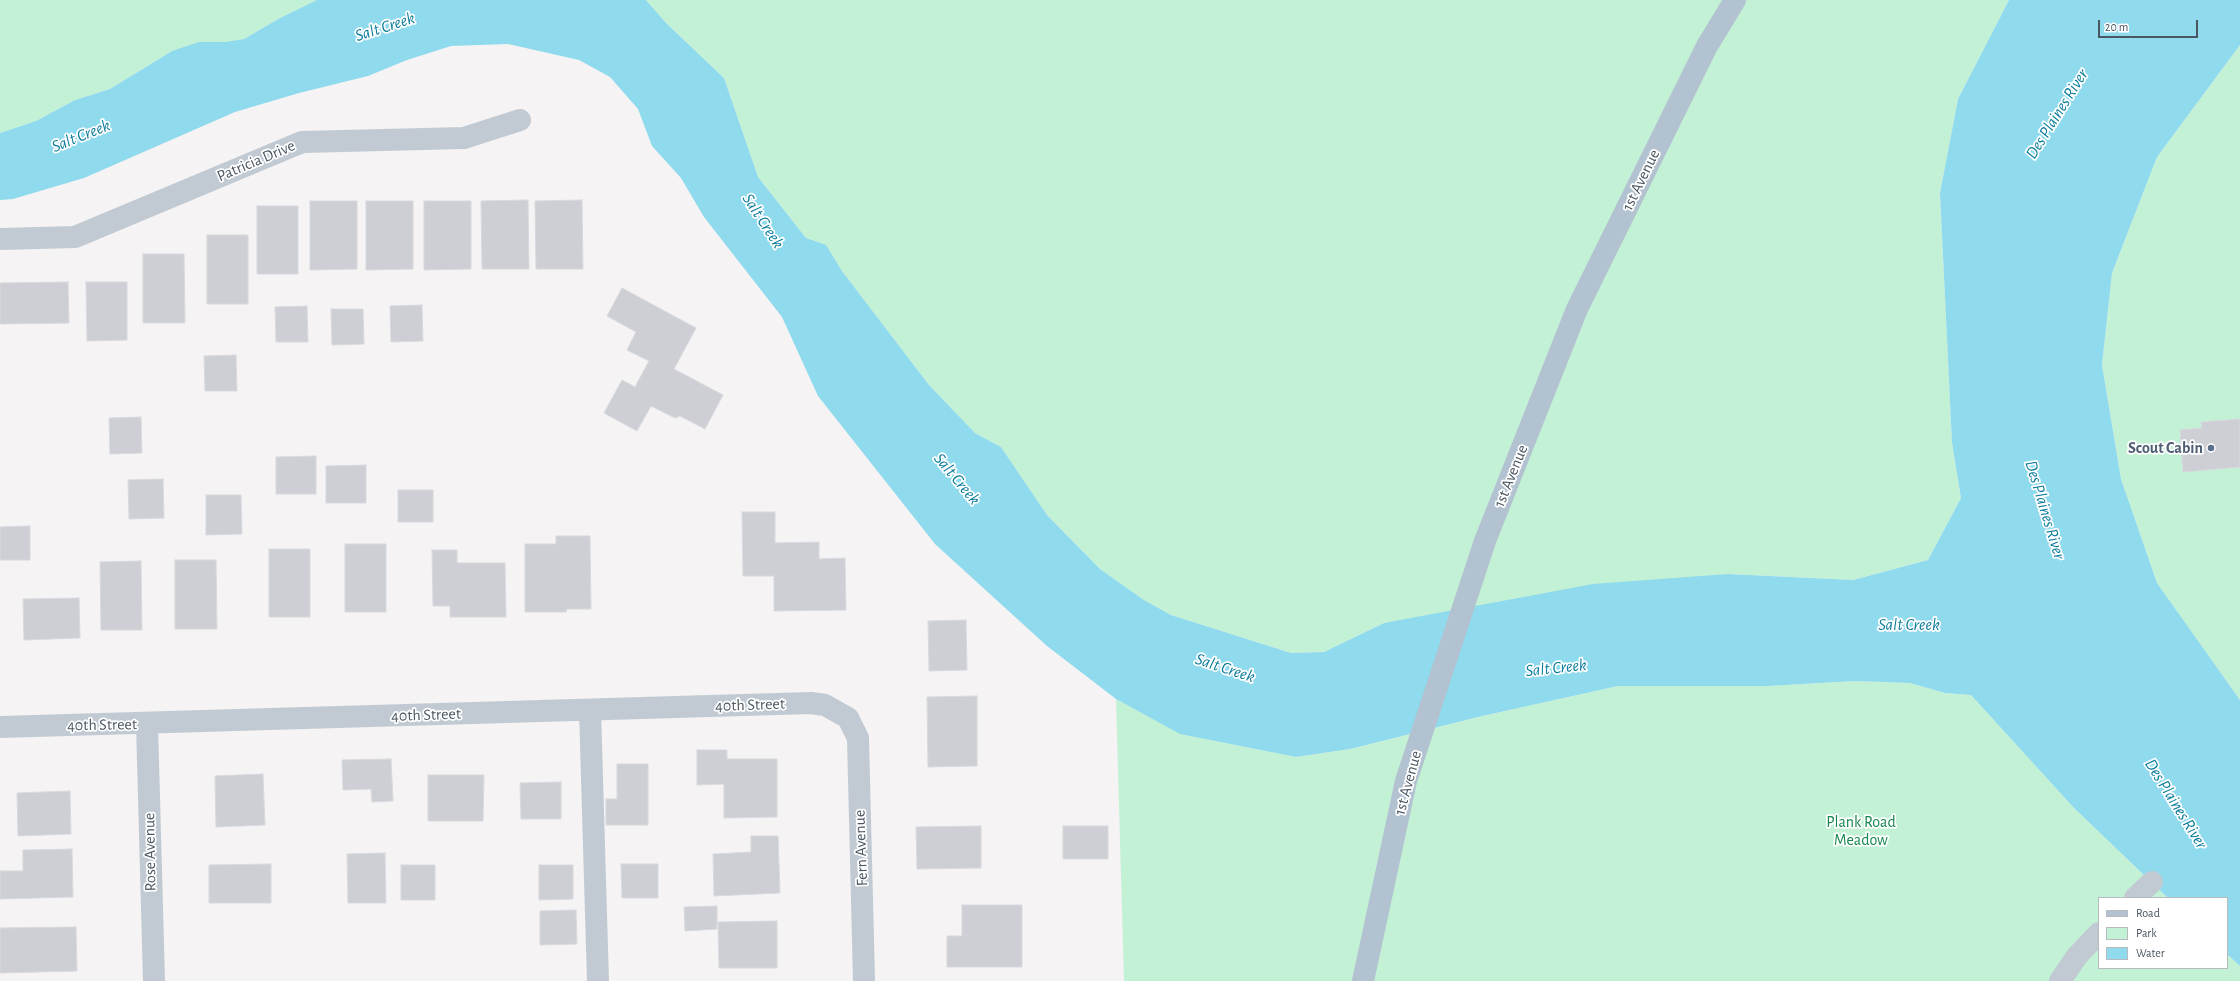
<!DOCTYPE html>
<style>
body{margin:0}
#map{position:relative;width:2240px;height:981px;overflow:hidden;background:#f5f3f3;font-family:"Alegreya Sans",sans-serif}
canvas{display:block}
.legend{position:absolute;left:2098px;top:897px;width:130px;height:72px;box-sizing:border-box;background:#fff;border:1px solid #b7bbc0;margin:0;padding:5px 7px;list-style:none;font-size:12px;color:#4a5661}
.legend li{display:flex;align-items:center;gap:8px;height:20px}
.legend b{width:20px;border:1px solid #b7bbc0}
.scale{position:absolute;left:2098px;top:20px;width:100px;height:18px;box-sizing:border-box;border:2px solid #4a5661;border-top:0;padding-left:5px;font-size:12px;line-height:14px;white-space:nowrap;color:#4a5661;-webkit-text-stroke:3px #fff;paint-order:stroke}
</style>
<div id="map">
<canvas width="2240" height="981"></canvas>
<ul class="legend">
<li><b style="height:5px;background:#b3c2d1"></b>Road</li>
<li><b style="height:11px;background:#c3f1d5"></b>Park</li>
<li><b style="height:11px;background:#90daee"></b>Water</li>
</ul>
<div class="scale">20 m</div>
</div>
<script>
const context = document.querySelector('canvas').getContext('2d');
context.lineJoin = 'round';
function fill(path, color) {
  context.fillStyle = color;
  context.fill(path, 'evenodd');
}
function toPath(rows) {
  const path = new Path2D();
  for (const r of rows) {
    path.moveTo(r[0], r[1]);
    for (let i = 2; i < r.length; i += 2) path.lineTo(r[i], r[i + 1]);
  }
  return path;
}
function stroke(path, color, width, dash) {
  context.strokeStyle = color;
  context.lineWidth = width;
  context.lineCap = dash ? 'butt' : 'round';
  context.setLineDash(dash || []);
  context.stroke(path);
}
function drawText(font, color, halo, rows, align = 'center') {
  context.font = font + ' "Alegreya Sans",sans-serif';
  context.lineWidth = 3.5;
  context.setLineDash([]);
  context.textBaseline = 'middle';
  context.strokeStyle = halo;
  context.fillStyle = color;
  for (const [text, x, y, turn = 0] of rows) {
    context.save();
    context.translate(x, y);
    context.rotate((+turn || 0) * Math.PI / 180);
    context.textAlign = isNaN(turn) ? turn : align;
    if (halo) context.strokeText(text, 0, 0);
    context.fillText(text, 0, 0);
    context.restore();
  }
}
const green = toPath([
 [0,0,317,0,280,18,244,39,172,51,110,89,75,100,36,121,0,133],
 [646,0,2009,0,1958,99,1940,193,1952,443,1961,498,1928,560,1853,580,1728,574,1384,623,1324,652,1291,653,1171,615,1144,600,1100,569,1047,515,1001,447,975,433,929,385,842,271,826,246,806,238,758,177,724,78,666,23],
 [2240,45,2240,700,2157,583,2121,479,2102,365,2112,273,2157,157],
 [1855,681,1910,683,1945,693,1971,695,2074,808,2168,898,2099,898,2099,968,2227,968,2227,954,2240,966,2240,981,1124,981,1116,699,1181,734,1296,757,1350,749,1478,717,1618,686,1768,686]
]);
const water = toPath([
 [317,0,646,0,666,23,724,78,758,177,806,238,826,245,842,271,929,385,975,433,1001,447,1047,515,1100,569,1144,600,1171,615,1291,653,1324,652,1384,623,1593,584,1728,574,1853,580,1928,560,1961,498,1952,443,1940,193,1958,99,2009,0,2240,0,2240,45,2157,157,2112,273,2102,365,2121,479,2157,583,2240,700,2240,966,2227,954,2227,898,2168,898,2074,808,1971,695,1945,693,1910,683,1855,681,1768,686,1618,686,1478,717,1350,749,1296,757,1180,734,1116,699,1047,646,935,544,818,396,782,317,704,217,681,178,652,146,638,109,610,77,579,60,508,44,451,46,407,60,368,76,299,93,235,112,84,178,13,199,0,200,0,133,36,121,75,100,110,89,172,51,199,42,225,42,244,39,280,18]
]);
const building = toPath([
 [528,200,529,269,482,269,481,201,528,200],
 [582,200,583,269,536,269,535,201,582,200],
 [310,201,357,201,357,269,310,270,310,201],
 [366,201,413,201,413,269,366,270,366,201],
 [424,201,471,201,471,269,424,270,424,201],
 [257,206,298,206,298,274,257,274,257,206],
 [207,235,248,235,248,304,207,304,207,235],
 [143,254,184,254,185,323,143,323,143,254],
 [68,282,69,323,0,324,0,283,68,282],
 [86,282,127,282,127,340,87,341,86,282],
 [622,288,696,328,674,369,723,395,705,429,680,416,675,418,651,406,637,431,604,413,622,380,635,387,649,361,627,350,636,332,607,316,622,288],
 [422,305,423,341,391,342,390,306,422,305],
 [307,306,308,342,276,342,275,307,307,306],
 [331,309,363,309,364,344,332,345,331,309],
 [236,355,237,391,205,391,204,356,236,355],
 [141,417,142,453,110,454,109,418,141,417],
 [2240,419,2240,467,2183,472,2180,430,2202,428,2201,422,2240,419],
 [316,456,316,494,276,494,276,457,316,456],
 [366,465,366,503,326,503,326,466,366,465],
 [163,479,164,518,129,519,128,480,163,479],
 [398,490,433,490,433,522,398,522,398,490],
 [206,495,241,495,242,534,206,535,206,495],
 [742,512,775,512,775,543,819,542,819,559,845,558,846,610,774,611,774,576,743,576,742,512],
 [30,526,30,560,0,560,0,527,30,526],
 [556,536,590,536,591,609,567,609,566,612,525,612,525,544,556,544,556,536],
 [345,544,386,544,386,612,345,612,345,544],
 [269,549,310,549,310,617,269,617,269,549],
 [432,550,457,550,457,563,505,563,506,617,450,617,450,606,433,606,432,550],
 [175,560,216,560,217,629,175,629,175,560],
 [141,561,142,630,101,630,100,562,141,561],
 [79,598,80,638,24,640,23,599,79,598],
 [966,620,967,670,929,671,928,621,966,620],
 [977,696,977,766,928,767,927,697,977,696],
 [697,750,727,750,727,759,777,759,777,817,724,818,724,784,697,785,697,750],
 [391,759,393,801,372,802,371,789,343,790,342,760,391,759],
 [617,764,648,764,648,825,606,825,606,799,617,799,617,764],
 [263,774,265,825,216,827,215,776,263,774],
 [428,775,484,775,483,821,428,821,428,775],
 [561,782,561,819,521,819,520,783,561,782],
 [70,791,71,834,18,836,17,793,70,791],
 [981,826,981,868,917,869,916,827,981,826],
 [1063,826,1108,826,1108,859,1063,859,1063,826],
 [751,836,778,836,780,893,714,896,713,854,751,852,751,836],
 [72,849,73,897,0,899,0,871,23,871,23,850,72,849],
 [385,853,386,903,348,903,347,854,385,853],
 [271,864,271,903,209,903,209,865,271,864],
 [621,864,658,864,658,898,622,898,621,864],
 [401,865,435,865,435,900,401,900,401,865],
 [539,865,573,865,573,899,539,900,539,865],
 [962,905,1022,905,1022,967,947,967,947,936,962,936,962,905],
 [717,906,717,929,685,931,684,907,717,906],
 [576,910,577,944,540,945,540,911,576,910],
 [777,921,777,968,719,968,718,922,777,921],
 [76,927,77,971,0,973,0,928,76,927]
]);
const minor = toPath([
 [0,239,75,237,302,142,464,138,520,120],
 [590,710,598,981],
 [147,724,154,981],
 [0,727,811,703,825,705,848,718,858,738,864,981],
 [2135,898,2152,882],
 [2060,981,2077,956,2099,933]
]);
const major = toPath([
 [1363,981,1406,781,1485,541,1577,309,1707,46,1735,0]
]);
const markers = [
 [2211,448,4,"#5c6f8a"]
];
const streetNames = [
 ["Patricia Drive",256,161,-23],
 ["1st Avenue",1641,180,-64],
 ["1st Avenue",1511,476,-68],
 ["40th Street",750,705,-2],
 ["40th Street",426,715,-2],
 ["40th Street",102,725,-1],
 ["1st Avenue",1408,783,-75],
 ["Fern Avenue",861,848,-92],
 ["Rose Avenue",150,852,-91]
];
const serviceNames = [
 ["Scout Cabin",2203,448]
];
const parkNames = [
 ["Plank Road",1861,822],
 ["Meadow",1861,840]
];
const waterNames = [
 ["Salt Creek",385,27,-18],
 ["Des Plaines River",2057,114,-58],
 ["Salt Creek",81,136,-22],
 ["Salt Creek",763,221,57],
 ["Salt Creek",957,479,50],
 ["Des Plaines River",2045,510,73],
 ["Salt Creek",1909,625],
 ["Salt Creek",1225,668,18],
 ["Salt Creek",1556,668,-6],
 ["Des Plaines River",2176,804,58]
];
fill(green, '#c3f1d5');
fill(water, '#90daee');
fill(building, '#cdcfd5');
stroke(building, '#d7d9de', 1);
stroke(minor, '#c1cad2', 22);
stroke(major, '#b3c2d1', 22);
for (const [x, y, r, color] of markers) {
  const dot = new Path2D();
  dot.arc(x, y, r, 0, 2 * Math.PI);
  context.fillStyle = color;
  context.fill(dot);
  stroke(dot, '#fff', 1.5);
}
drawText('16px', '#4a5661', '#fff', streetNames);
drawText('bold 16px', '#4e5e75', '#fff', serviceNames, 'right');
drawText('16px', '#17864f', '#fff', parkNames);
drawText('italic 17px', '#0c7c9b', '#fff', waterNames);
</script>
